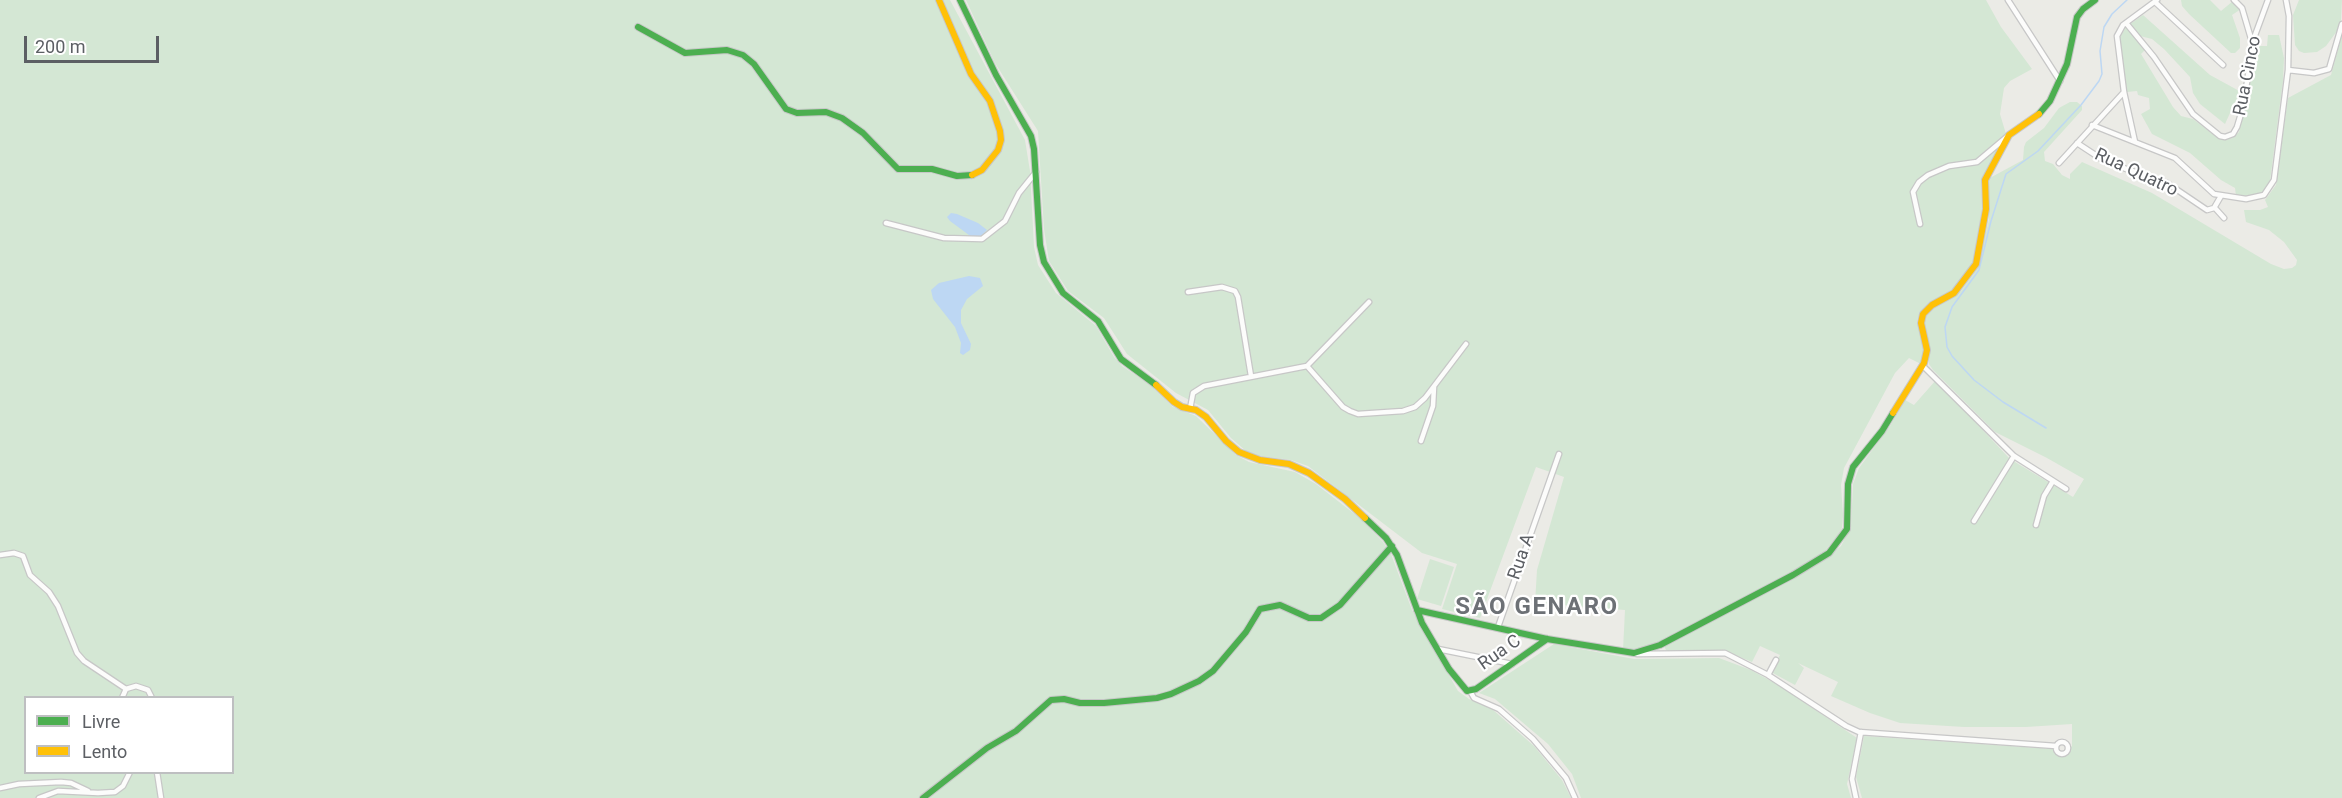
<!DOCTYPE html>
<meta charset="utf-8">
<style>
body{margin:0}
#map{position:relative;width:2342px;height:798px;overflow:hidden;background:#ebebe6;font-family:Roboto,sans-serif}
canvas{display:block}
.legend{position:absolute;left:24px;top:696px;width:210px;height:78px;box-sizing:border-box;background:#fff;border:2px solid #bebfc1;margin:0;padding:8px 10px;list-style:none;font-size:18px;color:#5c5f64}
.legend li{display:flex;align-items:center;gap:12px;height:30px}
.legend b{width:30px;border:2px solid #bebfc1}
.scale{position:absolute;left:24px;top:36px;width:135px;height:27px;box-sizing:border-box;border:3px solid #5c5f64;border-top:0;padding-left:8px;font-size:18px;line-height:21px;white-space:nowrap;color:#5c5f64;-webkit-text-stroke:4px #fff;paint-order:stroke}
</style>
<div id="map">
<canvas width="2342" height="798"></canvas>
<ul class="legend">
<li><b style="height:8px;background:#4caf50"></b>Livre</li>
<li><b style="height:8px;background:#ffc107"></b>Lento</li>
</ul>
<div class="scale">200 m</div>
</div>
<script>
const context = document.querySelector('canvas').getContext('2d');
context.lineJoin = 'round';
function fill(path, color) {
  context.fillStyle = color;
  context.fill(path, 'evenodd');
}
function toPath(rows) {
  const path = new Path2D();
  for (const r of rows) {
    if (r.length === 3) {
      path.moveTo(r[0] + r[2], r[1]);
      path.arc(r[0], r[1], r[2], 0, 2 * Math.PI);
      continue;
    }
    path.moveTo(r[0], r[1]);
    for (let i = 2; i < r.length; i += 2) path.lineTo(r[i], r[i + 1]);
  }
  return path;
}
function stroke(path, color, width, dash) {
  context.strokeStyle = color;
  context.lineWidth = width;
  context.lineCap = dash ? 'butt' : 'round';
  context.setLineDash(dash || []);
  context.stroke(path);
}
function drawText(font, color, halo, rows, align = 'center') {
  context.font = font + ' Roboto,sans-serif';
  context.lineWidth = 4.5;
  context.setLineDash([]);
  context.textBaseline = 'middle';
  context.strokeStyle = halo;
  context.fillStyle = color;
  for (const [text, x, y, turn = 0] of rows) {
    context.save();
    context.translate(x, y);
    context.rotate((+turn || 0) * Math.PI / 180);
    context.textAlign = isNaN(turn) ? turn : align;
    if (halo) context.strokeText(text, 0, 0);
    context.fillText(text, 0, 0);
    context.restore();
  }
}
const green = toPath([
 [0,0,950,0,1025,140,1030,171,1034,247,1038,265,1056,293,1096,326,1114,357,1122,366,1149,384,1173,407,1196,416,1236,455,1249,462,1295,472,1316,484,1361,519,1383,542,1391,554,1412,610,1458,691,1469,699,1492,709,1534,746,1562,780,1571,798,0,798],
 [26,698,232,698,232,772,26,772],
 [966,0,1986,0,2001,27,2032,69,2010,81,2004,88,2000,114,2006,134,1981,184,1982,209,1973,263,1954,288,1920,312,1917,321,1924,350,1921,364,1909,358,1895,373,1844,468,1841,485,1843,515,1842,528,1838,535,1824,552,1792,573,1653,646,1633,651,1623,650,1625,610,1535,603,1537,570,1564,477,1536,467,1480,618,1442,609,1457,564,1422,553,1308,466,1291,460,1261,456,1246,451,1231,438,1208,410,1176,393,1127,354,1104,318,1068,291,1049,261,1044,229,1038,131,995,63],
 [2181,0,2210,0,2221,11,2233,1,2241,9,2232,15,2240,38,2240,48,2235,53,2231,53,2189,14,2182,6],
 [2299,0,2342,0,2341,20,2337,31,2326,46,2317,52,2304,53,2299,51,2295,45,2293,15],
 [2143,15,2210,75,2243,93,2241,104,2235,102,2225,124,2200,104,2193,93,2190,77,2164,49,2152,39,2140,36,2130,24],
 [2126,27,2145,50,2141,54,2173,107,2181,116,2193,119,2218,138,2225,140,2232,138,2239,132,2256,46,2267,46,2268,35,2279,35,2284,58,2283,81,2270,181,2263,193,2250,198,2236,196,2235,188,2221,180,2190,153,2152,134,2141,114,2150,109,2149,98,2138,95,2137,91,2127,92,2119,39],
 [2342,34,2342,798,1862,798,1856,777,1864,736,2053,749,2057,754,2063,755,2072,746,2072,724,2026,727,1964,727,1900,723,1870,713,1831,696,1838,682,1798,663,1804,668,1795,685,1771,672,1780,655,1760,646,1752,662,1723,650,1667,652,1664,646,1788,582,1823,561,1841,546,1851,527,1853,484,1859,468,1890,426,1905,400,1914,405,1936,380,2010,459,2073,497,2084,479,2047,458,1995,432,1933,370,1929,364,1929,345,1923,321,1925,315,1933,307,1961,291,1978,268,1989,219,1988,179,2023,160,2024,147,2026,142,2044,128,2059,108,2070,102,2077,102,2082,106,2082,110,2044,152,2045,161,2053,164,2062,175,2070,179,2070,174,2082,162,2152,193,2271,264,2284,269,2292,268,2296,265,2297,260,2284,242,2269,230,2246,222,2244,210,2260,210,2268,207,2265,200,2276,185,2288,98,2331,75],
 [1430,559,1454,567,1441,606,1417,599],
 [1554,644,1634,659,1719,658,1751,670,1780,686,1857,738,1847,784,1851,798,1581,798,1572,774,1548,744,1495,699,1479,693]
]);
const water = toPath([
 [951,213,957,214,978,223,987,230,981,236,973,238,950,221,947,217],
 [969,276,980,278,983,286,967,299,961,310,961,323,971,344,970,350,963,355,960,353,961,343,955,327,933,299,931,290,939,283]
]);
const stream = toPath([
 [2046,428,2003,402,1974,380,1952,356,1947,347,1945,327,1952,307,1979,270,1991,221,2006,174,2038,151,2081,105,2099,81,2102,74,2100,51,2104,27,2112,14,2127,0]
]);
const street = toPath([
 [2008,0,2060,81],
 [2234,0,2242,8,2252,42],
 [2155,2,2223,65],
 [2126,23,2154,57,2193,114,2220,136,2225,137,2233,134,2237,127,2243,107,2254,38,2268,0],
 [2288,70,2314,73,2329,69,2342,24],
 [2092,125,2175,158,2214,194,2246,199,2264,195,2274,180,2288,70,2289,16,2286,0],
 [2135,142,2124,92,2117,36,2123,25,2157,0],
 [2077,143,2106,162,2167,183,2207,210,2214,208,2221,196],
 [2059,163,2124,92],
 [2215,208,2224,218],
 [886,223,944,238,982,239,1005,221,1019,193,1036,172],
 [1920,224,1913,192,1919,182,1928,175,1949,166,1977,162,2009,135],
 [1188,292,1222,287,1235,291,1238,297,1251,376],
 [1307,366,1343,407,1350,411,1358,414,1403,411,1415,407,1425,398,1466,344],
 [1923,366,2014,456,2066,489],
 [1190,409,1193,393,1204,386,1307,366,1369,302],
 [1421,441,1433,406,1434,387],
 [1974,521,2014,456],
 [2036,525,2044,496,2053,481],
 [0,555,14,553,23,556,30,575,49,592,58,606,77,653,84,661,126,689],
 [1498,627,1559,454],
 [1438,649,1512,664],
 [1637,654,1725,653,1768,675,1846,726,1859,732,2056,746],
 [1768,675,1776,660],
 [1470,691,1474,698,1499,709,1533,739,1566,778,1575,798],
 [122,698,126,689,136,686,148,690,152,698],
 [2062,748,6],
 [157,772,161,798],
 [0,788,19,784,61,782,71,783,88,791],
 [39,798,58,791,98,793,115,792,123,786,130,772],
 [1856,798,1852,779,1861,732]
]);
const fast = toPath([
 [960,0,996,75,1031,136,1034,149,1040,245,1044,262,1063,293,1098,321,1121,359,1156,385],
 [638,27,685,53,727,50,743,55,754,64,786,109,797,113,826,112,842,118,863,133,898,169,932,169,957,176,972,175],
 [2039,114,2050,101,2067,64,2077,17,2083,9,2095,0],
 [1365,518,1386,538,1397,555,1422,623,1449,669,1467,691,1476,689,1547,639],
 [1417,610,1547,639,1634,653,1660,645,1793,575,1829,553,1847,529,1848,484,1853,467,1882,431,1893,413],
 [923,798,987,748,1016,731,1051,700,1064,699,1080,703,1104,703,1157,698,1171,694,1199,681,1213,671,1246,632,1260,609,1280,605,1309,618,1321,618,1340,605,1392,546]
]);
const slow = toPath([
 [939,0,971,74,990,101,1000,131,1001,140,998,150,982,170,972,175],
 [1156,385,1174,402,1182,407,1196,410,1206,417,1226,441,1239,452,1260,460,1289,464,1309,473,1345,499,1365,518],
 [1893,413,1924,363,1927,350,1921,323,1923,314,1932,305,1954,293,1976,264,1986,209,1985,180,2009,135,2039,114]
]);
const streetNames = [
 ["Rua Cinco",2248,76,-79],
 ["Rua Quatro",2136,173,25],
 ["Rua A",1522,557,-71],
 ["Rua C",1500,653,-35]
];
const districtNames = [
 ["SÃO GENARO",1537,608]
];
fill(green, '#d4e7d4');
fill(water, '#bdd7f3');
stroke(stream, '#bdd7f3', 1.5);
stroke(street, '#c7c7c7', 7);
stroke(fast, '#c7c7c7', 8);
stroke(slow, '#c7c7c7', 8);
stroke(street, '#fcfcfb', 4.5);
stroke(fast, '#4caf50', 6);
stroke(slow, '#ffc107', 6);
drawText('18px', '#5c5f64', '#fff', streetNames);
context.letterSpacing = '1.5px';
drawText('bold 24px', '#6d7176', '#fff', districtNames);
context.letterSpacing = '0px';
</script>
